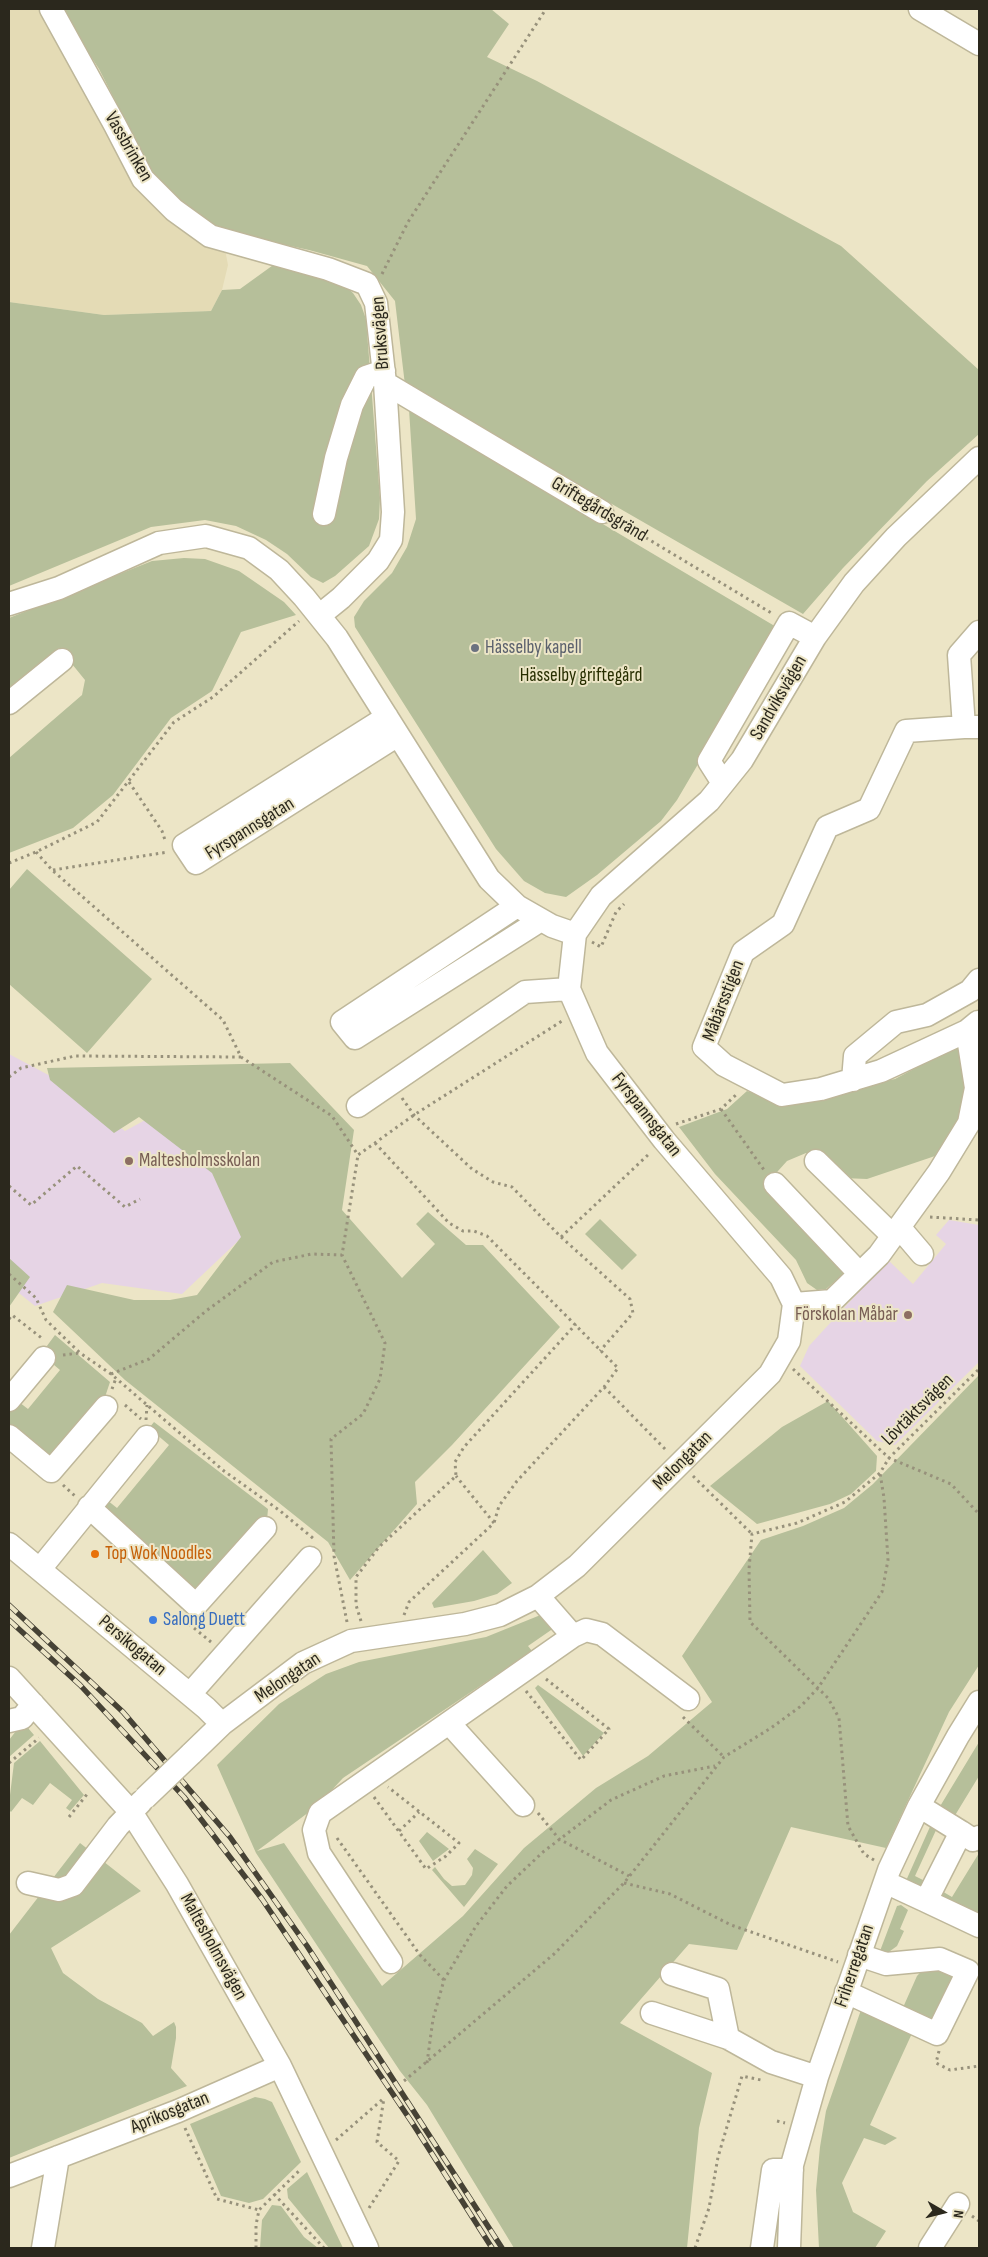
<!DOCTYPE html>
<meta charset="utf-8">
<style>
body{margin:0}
#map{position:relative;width:988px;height:2257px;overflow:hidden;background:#ece5c6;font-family:"Sofia Sans Condensed",sans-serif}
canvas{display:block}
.frame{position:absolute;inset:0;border:10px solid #2b281d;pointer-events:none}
.north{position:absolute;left:918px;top:2187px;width:50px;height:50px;-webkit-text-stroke:4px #ece5c6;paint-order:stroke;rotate:98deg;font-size:14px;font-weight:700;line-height:20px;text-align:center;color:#2b281d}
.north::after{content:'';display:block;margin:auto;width:18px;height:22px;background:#2b281d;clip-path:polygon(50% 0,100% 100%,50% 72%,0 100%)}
</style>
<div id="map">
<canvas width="988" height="2257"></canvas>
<div class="frame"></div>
<div class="north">N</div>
</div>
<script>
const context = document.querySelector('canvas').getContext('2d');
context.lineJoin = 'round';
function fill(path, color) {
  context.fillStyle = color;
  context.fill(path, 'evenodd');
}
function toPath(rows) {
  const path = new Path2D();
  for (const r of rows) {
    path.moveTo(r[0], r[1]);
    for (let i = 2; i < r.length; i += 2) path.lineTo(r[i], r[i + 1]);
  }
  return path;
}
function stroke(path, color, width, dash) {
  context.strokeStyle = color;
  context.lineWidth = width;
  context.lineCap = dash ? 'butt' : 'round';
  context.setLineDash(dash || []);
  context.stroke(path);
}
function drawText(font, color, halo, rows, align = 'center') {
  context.font = font + ' "Sofia Sans Condensed",sans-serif';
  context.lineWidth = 4;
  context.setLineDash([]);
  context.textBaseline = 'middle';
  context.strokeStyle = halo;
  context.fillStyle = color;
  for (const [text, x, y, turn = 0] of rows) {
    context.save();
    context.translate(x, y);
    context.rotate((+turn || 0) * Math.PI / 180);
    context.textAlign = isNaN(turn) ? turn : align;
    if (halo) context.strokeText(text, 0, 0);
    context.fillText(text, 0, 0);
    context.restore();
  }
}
const built = toPath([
 [9,9,60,9,156,182,222,234,228,265,222,290,211,311,104,315,9,302]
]);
const education = toPath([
 [9,1054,54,1078,125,1131,171,1106,292,1190,182,1294,102,1283,35,1306,9,1285],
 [949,1220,979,1225,979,1362,895,1445,877,1441,800,1366,809,1346,888,1260,913,1284,946,1244,936,1235]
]);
const green = toPath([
 [60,9,491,9,509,24,487,57,537,81,841,246,979,370,979,434,927,481,843,568,803,614,405,385,395,301,367,266,309,250,216,230,184,206,151,171,99,69],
 [276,263,339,281,353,293,361,305,366,319,380,498,379,519,369,546,335,576,323,583,311,577,287,554,266,540,236,526,205,520,151,527,9,586,9,302,104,315,211,311,222,290,240,289],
 [409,409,778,628,677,800,661,821,597,875,566,897,545,893,524,881,496,849,355,627,354,617,364,601,392,573,407,547,416,519],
 [184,558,205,559,239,571,284,602,296,615,241,632,212,691,171,718,113,795,73,828,9,853,9,758,82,695,85,680,63,653,9,693,9,618,152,561],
 [27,869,152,979,87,1053,9,984,9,890],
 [979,1034,979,1090,938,1155,867,1179,843,1178,818,1155,806,1153,787,1161,769,1181,847,1271,826,1289,817,1290,807,1283,796,1260,715,1174,679,1127,727,1109,747,1091,781,1102,895,1079],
 [290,1063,354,1130,342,1210,402,1278,435,1244,416,1224,428,1212,466,1245,483,1245,560,1327,452,1445,415,1482,417,1504,350,1580,328,1542,125,1380,53,1312,67,1285,134,1300,170,1300,197,1295,241,1237,212,1173,139,1117,114,1133,50,1080,47,1068],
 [600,1219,637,1255,622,1270,585,1234],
 [9,1258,30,1277,9,1307],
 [55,1335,110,1382,102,1406,50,1457,9,1428,9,1407,15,1399,28,1409,60,1370,41,1354],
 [979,1375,979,1665,949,1712,886,1848,791,1827,737,1950,689,1944,620,2023,712,2073,699,2128,687,2248,514,2248,427,2105,400,2071,256,1853,217,1765,279,1704,326,1674,359,1662,486,1637,543,1614,554,1628,528,1646,532,1651,343,1778,317,1806,257,1851,284,1843,382,1986,463,1916,524,1848,596,1788,648,1756,712,1702,682,1656,761,1540,803,1526,844,1508,873,1484],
 [828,1401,877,1456,876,1471,851,1494,830,1504,757,1524,710,1486,782,1427],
 [154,1422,268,1509,267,1520,197,1591,99,1509,107,1500,117,1508,169,1445,149,1428],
 [483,1550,512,1583,497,1594,474,1601,434,1608,432,1603],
 [538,1685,604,1733,583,1756,535,1688],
 [20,1726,28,1728,34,1735,9,1757,9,1740],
 [40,1741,84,1795,70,1811,66,1808,72,1800,50,1783,33,1805,22,1798,11,1812,9,1810,9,1803,14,1763],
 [979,1742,979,1776,954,1817,939,1808],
 [933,1820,937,1828,915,1876,925,1881,917,1889,905,1883],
 [427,1832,449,1849,433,1861,419,1841],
 [80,1843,141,1891,51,1948,63,1973,98,1999,142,2023,153,2036,174,2022,176,2027,176,2038,171,2068,187,2086,9,2158,9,1935],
 [967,1846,979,1847,979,1921,935,1899,940,1890,952,1897,979,1853],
 [475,1849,498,1864,464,1907,432,1870,435,1867,444,1879,452,1886,465,1885,472,1875,473,1868,467,1859],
 [901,1905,908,1910,900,1929,904,1931,897,1946,886,1954,880,1951,897,1906],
 [927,1965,955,1972,935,2024,901,2012,917,1976],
 [862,2007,914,2029,870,2125,897,2138,885,2145,864,2138,842,2183,853,2212,886,2231,875,2248,819,2248,816,2190,820,2147,826,2111],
 [255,2097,265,2099,272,2102,301,2162,263,2199,249,2203,221,2196,190,2124],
 [307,2172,343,2248,329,2248,288,2198,287,2189],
 [272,2205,281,2206,304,2237,318,2248,260,2248,262,2220]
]);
const path = toPath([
 [382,274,408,222,546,9],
 [618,521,773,614],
 [129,782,162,831,165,840],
 [36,852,52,870,223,1020,241,1057,332,1116,358,1155,414,1115,562,1021],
 [9,863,36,852,97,822,174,722,213,697,299,621],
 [53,870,168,852],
 [592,942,601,947,616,912,624,904],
 [9,1077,21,1068,75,1056,241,1057],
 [402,1098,414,1115,472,1169,493,1182,512,1187,561,1237,630,1299,633,1313,600,1351],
 [721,1109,764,1170],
 [676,1124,721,1109,738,1093],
 [375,1143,449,1223,463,1231,474,1231,487,1236,618,1368,604,1387,517,1481,499,1506,494,1523],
 [9,1186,31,1205,77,1166,125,1207,140,1199],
 [930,1217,979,1220],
 [561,1237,650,1153],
 [9,1274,36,1298,46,1320,80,1353,111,1374,224,1471,279,1510,314,1539],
 [9,1319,12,1315,43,1339],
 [63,1355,79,1353],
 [793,1369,889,1458,951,1484,979,1514],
 [111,1374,149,1359,206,1311,273,1262,312,1254,342,1255],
 [604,1387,667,1451],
 [112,1389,116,1378],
 [125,1405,141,1419],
 [146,1420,147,1405],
 [693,1476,752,1534],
 [63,1485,75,1496],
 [404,1615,409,1602,494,1523,456,1476],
 [361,1621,356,1605,356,1577,379,1547,456,1476,455,1462,464,1447,576,1324],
 [347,1622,334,1556,331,1439,363,1414,380,1379,385,1343,342,1255,358,1155],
 [189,1624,211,1642],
 [526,1691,581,1760,609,1729,546,1679],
 [683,1717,724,1757],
 [9,1763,39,1738],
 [374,1797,426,1869,446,1856,459,1843,388,1787],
 [538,1813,559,1839,629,1876],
 [69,1817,88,1793],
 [399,1831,419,1812],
 [337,1838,420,1955,444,1980],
 [874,1860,864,1854,848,1826,839,1718,828,1698,750,1622,749,1569,752,1534,797,1523,845,1502,880,1473,889,1458,979,1369],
 [624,1883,670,1894,731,1925,838,1962],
 [939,2051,936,2063,950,2070,979,2066],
 [427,2063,433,2019,444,1980,476,1926,507,1886,543,1852,611,1800,664,1776,715,1766],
 [404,2081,554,1954,624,1883,724,1757,771,1728,801,1706,818,1688,882,1592,888,1560,884,1498,880,1473],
 [777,2121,785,2123],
 [185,2128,217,2199,259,2210],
 [336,2140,384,2098],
 [274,2194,324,2248],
 [369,2208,399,2161,377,2142,384,2098],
 [972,2216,979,2221],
 [256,2248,256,2225,259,2210,301,2169],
 [695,2248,709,2208,718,2157,742,2076,761,2080]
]);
const minor = toPath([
 [51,9,115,125,143,179,174,210,210,236,328,269,367,284,376,303,385,383,393,512,391,540,378,561,341,598,320,615],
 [920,9,979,44],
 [385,383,602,512],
 [324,514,336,458,352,405,366,377,384,371],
 [9,604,59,588,159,543,206,536,249,548,279,570,304,597,337,638,489,879,517,906,552,926,575,934],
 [9,703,62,660],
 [387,717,184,845,196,863,398,735],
 [964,727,906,731,869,809,827,827,783,924,743,952,704,1047,724,1065,782,1095,821,1089,881,1071,967,1031],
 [978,727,964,727,959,655,979,632],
 [723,783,709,761,789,623,815,637],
 [517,906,342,1022,355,1038,541,920],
 [853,1080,855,1056,896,1022,927,1015,970,991,979,980],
 [358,1106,525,992,569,989],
 [816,1161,893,1236],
 [775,1184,859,1273],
 [899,1227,922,1254],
 [794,1304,781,1277,664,1140,597,1053,569,989,575,934,601,896,709,801,742,760,815,637,854,583,896,537,979,458],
 [794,1304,832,1301,879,1255,939,1172,969,1123,976,1088,967,1031,978,1022],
 [9,1400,44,1358],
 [9,1436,51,1471,106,1407],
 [89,1507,196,1605,265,1528],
 [9,1544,206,1708,222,1724],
 [40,1569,147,1437],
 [538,1596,573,1636,586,1630,602,1634,688,1699],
 [9,1678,131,1812,177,1884,280,2066,367,2248],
 [190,1694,310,1558],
 [9,1721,22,1718,33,1704],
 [449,1723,523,1805],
 [191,1754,222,1724,303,1663,351,1641,465,1624,500,1615,538,1596,577,1566,770,1374,789,1341,794,1304],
 [961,1832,973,1840,979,1837],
 [885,1882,926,1901,961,1832,919,1806],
 [28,1883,59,1890,73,1885,118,1826,141,1802],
 [926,1901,979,1926],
 [391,1962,319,1853,314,1830,320,1813,573,1636],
 [672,1974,718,1989,728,2038],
 [846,1992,937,2034,968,1971,940,1959,886,1964,859,1955],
 [652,2013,728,2038,771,2062,817,2077],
 [9,2176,178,2111,280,2066],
 [43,2248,58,2157],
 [762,2248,773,2170,792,2170],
 [789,2248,792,2165,817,2077,855,1968,889,1870,919,1806,958,1736,979,1702],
 [930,2248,958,2204]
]);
const rail = toPath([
 [9,1605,123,1712,230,1837,307,1946,502,2248],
 [9,1620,80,1685,184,1797,262,1899,413,2124,492,2248]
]);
const minorBridge = toPath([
 [145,1798,191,1754]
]);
const markers = [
 [475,648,5,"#6b7280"],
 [129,1161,5,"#8d6e63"],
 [908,1315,5,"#8d6e63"],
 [95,1554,5,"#e8710a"],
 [153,1620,5,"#3f7fe0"]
];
const streetNames = [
 ["Vassbrinken",128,147,60],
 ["Bruksvägen",381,333,-94],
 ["Griftegårdsgränd",599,510,31],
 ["Sandviksvägen",779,698,-60],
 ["Fyrspannsgatan",250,829,-32],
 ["Måbärsstigen",724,1001,-69],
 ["Fyrspannsgatan",646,1115,52],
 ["Lövtäktsvägen",918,1410,-45],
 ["Melongatan",683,1461,-45],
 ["Persikogatan",132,1646,40],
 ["Melongatan",288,1678,-34],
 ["Maltesholmsvägen",213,1947,61],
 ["Friherregatan",855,1966,-71],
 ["Aprikosgatan",170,2113,-22]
];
const worshipNames = [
 ["Hässelby kapell",485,648]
];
const parkNames = [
 ["Hässelby griftegård",581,676]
];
const educationNames = [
 ["Maltesholmsskolan",139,1161],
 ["Förskolan Måbär",898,1315,"right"]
];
const foodNames = [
 ["Top Wok Noodles",105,1554]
];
const shopNames = [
 ["Salong Duett",163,1620]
];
fill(built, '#e4dbb5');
fill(education, '#e6d4e5');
fill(green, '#b6bf9a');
stroke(minor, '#beb79a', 25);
stroke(path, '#97917b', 3, [2.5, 4]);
stroke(minor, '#fff', 22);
stroke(rail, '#464235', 5.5);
stroke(rail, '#ece5c6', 4, [11]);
stroke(minorBridge, '#beb79a', 25, []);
stroke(minorBridge, '#fff', 22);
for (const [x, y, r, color] of markers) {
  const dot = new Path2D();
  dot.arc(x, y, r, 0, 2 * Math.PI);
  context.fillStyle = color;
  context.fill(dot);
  stroke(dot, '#ece5c6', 2);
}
drawText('19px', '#2b281d', '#ece5c6', streetNames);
drawText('19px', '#5b616d', '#ece5c6', worshipNames, 'left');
drawText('19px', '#272e00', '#ece5c6', parkNames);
drawText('19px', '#785e54', '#ece5c6', educationNames, 'left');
drawText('19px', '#c56008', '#ece5c6', foodNames, 'left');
drawText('19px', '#366cbe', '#ece5c6', shopNames, 'left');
</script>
